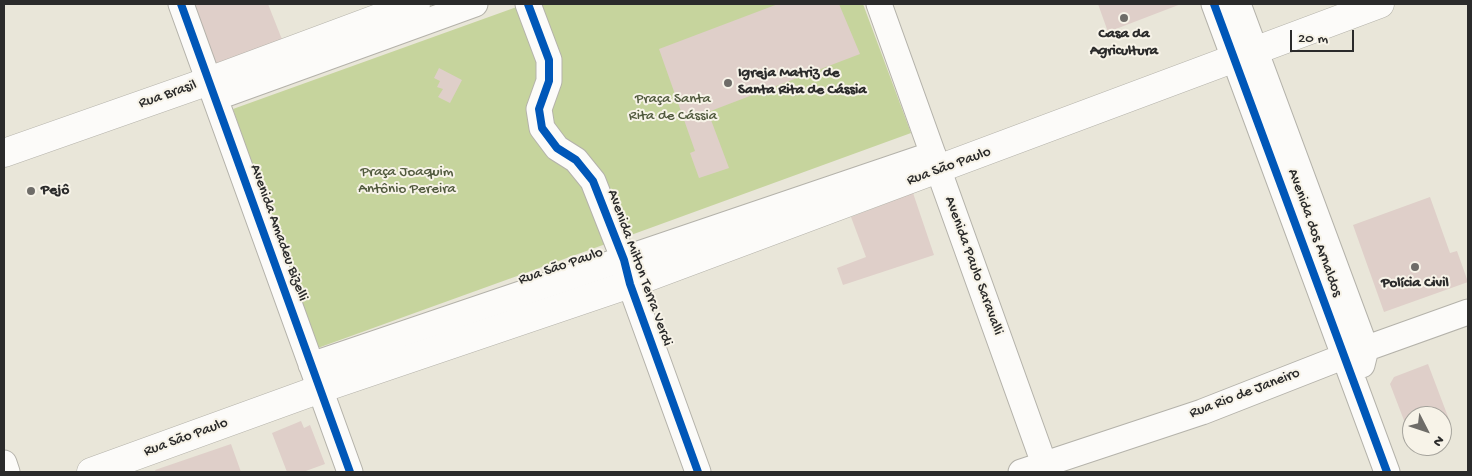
<!DOCTYPE html>
<meta charset="utf-8">
<style>
body{margin:0}
#map{position:relative;width:1472px;height:476px;overflow:hidden;background:#e9e6d9;font-family:"Gochi Hand",sans-serif}
canvas{display:block}
.frame{position:absolute;inset:0;border:5px solid #2b2b2b;pointer-events:none}
.north{position:absolute;left:1402px;top:406px;width:50px;height:50px;box-sizing:border-box;background:#f7f3e8;border:1px solid #a5a39c;border-radius:50%;rotate:131deg;font-size:14px;font-weight:700;line-height:20px;text-align:center;color:#2b2b2b}
.north::after{content:'';display:block;margin:auto;width:18px;height:22px;background:#6e6c68;clip-path:polygon(50% 0,100% 100%,50% 72%,0 100%)}
.scale{position:absolute;left:1290px;top:30px;width:64px;height:22px;box-sizing:border-box;border:2px solid #2b2b2b;border-top:0;padding-left:6px;font-size:15px;line-height:18px;white-space:nowrap;color:#2b2b2b;-webkit-text-stroke:4px #f7f3e8;paint-order:stroke}
</style>
<div id="map">
<canvas width="1472" height="476"></canvas>
<div class="frame"></div>
<div class="north">N</div>
<div class="scale">20 m</div>
</div>
<script>
const context = document.querySelector('canvas').getContext('2d');
context.lineJoin = 'round';
function fill(path, color) {
  context.fillStyle = color;
  context.fill(path, 'evenodd');
}
function toPath(rows) {
  const path = new Path2D();
  for (const r of rows) {
    path.moveTo(r[0], r[1]);
    for (let i = 2; i < r.length; i += 2) path.lineTo(r[i], r[i + 1]);
  }
  return path;
}
function stroke(path, color, width, dash) {
  context.strokeStyle = color;
  context.lineWidth = width;
  context.lineCap = dash ? 'butt' : 'round';
  context.setLineDash(dash || []);
  context.stroke(path);
}
function drawText(font, color, halo, rows, align = 'center') {
  context.font = font + ' "Gochi Hand",sans-serif';
  context.lineWidth = 4;
  context.setLineDash([]);
  context.textBaseline = 'middle';
  context.strokeStyle = halo;
  context.fillStyle = color;
  for (const [text, x, y, turn = 0] of rows) {
    context.save();
    context.translate(x, y);
    context.rotate((+turn || 0) * Math.PI / 180);
    context.textAlign = isNaN(turn) ? turn : align;
    if (halo) context.strokeText(text, 0, 0);
    context.fillText(text, 0, 0);
    context.restore();
  }
}
const green = toPath([
 [525,4,546,60,536,109,575,162,614,241,315,349,233,109],
 [531,4,863,4,911,133,620,239,545,126]
]);
const building = toPath([
 [192,4,268,4,283,42,216,67],
 [778,4,839,4,860,54,708,112,729,168,699,178,690,153,695,151,659,49],
 [1098,4,1181,4,1108,32],
 [439,68,462,80,450,103,438,97,443,89,437,87,440,81,434,78],
 [913,193,934,255,843,285,837,268,866,257,851,217],
 [1430,197,1450,253,1457,251,1468,282,1384,312,1353,225],
 [1428,364,1450,422,1442,424,1442,416,1412,416,1412,436,1410,436,1390,384,1394,377],
 [301,421,304,428,310,425,325,464,303,472,287,472,272,433],
 [231,444,241,472,156,472,155,470]
]);
const minor = toPath([
 [181,4,350,472],
 [528,4,549,60,549,81,539,109,542,128,557,148,576,160,593,181,624,260,630,284,698,472],
 [879,4,1047,472],
 [1214,4,1387,472],
 [1238,4,1366,349,1362,365],
 [215,98,475,4],
 [311,365,933,154],
 [4,463,7,472],
 [1021,472,1202,412,1345,356,1468,312]
]);
const major = toPath([
 [4,153,209,81,416,4],
 [91,472,320,389,630,284,1380,4]
]);
const cycleway = toPath([
 [181,4,350,472],
 [528,4,549,60,549,81,539,109,542,128,557,148,576,160,593,181,624,260,630,284,698,472],
 [1214,4,1387,472]
]);
const markers = [
 [1124,18,5,"#6e6c68"],
 [728,83,5,"#6e6c68"],
 [31,191,5,"#6e6c68"],
 [1415,267,5,"#6e6c68"]
];
const poiNames = [
 ["Casa da",1124,35],
 ["Agricultura",1124,52],
 ["Igreja Matriz de",738,74,"left"],
 ["Santa Rita de Cássia",738,91,"left"],
 ["Pejô",41,191,"left"],
 ["Polícia Civil",1415,284]
];
const streetNames = [
 ["Rua Brasil",168,95,-19],
 ["Rua São Paulo",949,167,-20],
 ["Avenida Amadeu Bizelli",278,233,70],
 ["Avenida dos Arnaldos",1314,233,70],
 ["Avenida Paulo Saravalli",973,266,70],
 ["Rua São Paulo",561,267,-19],
 ["Avenida Milton Terra Verdi",639,268,70],
 ["Rua Rio de Janeiro",1245,394,-21],
 ["Rua São Paulo",186,438,-20]
];
const parkNames = [
 ["Praça Santa",673,100],
 ["Rita de Cássia",673,117],
 ["Praça Joaquim",407,173],
 ["Antônio Pereira",407,190]
];
fill(green, '#c6d49d');
fill(building, '#dfcfc9');
stroke(minor, '#b4b2aa', 27);
stroke(major, '#b4b2aa', 29);
stroke(minor, '#fcfbf9', 25);
stroke(major, '#fcfbf9', 28);
stroke(cycleway, '#0057b8', 8);
for (const [x, y, r, color] of markers) {
  const dot = new Path2D();
  dot.arc(x, y, r, 0, 2 * Math.PI);
  context.fillStyle = color;
  context.fill(dot);
  stroke(dot, '#f7f3e8', 2);
}
drawText('bold 15px', '#2b2b2b', '#f7f3e8', poiNames);
drawText('15px', '#2b2b2b', '#f7f3e8', streetNames);
drawText('15px', '#515a3e', '#f7f3e8', parkNames);
</script>
